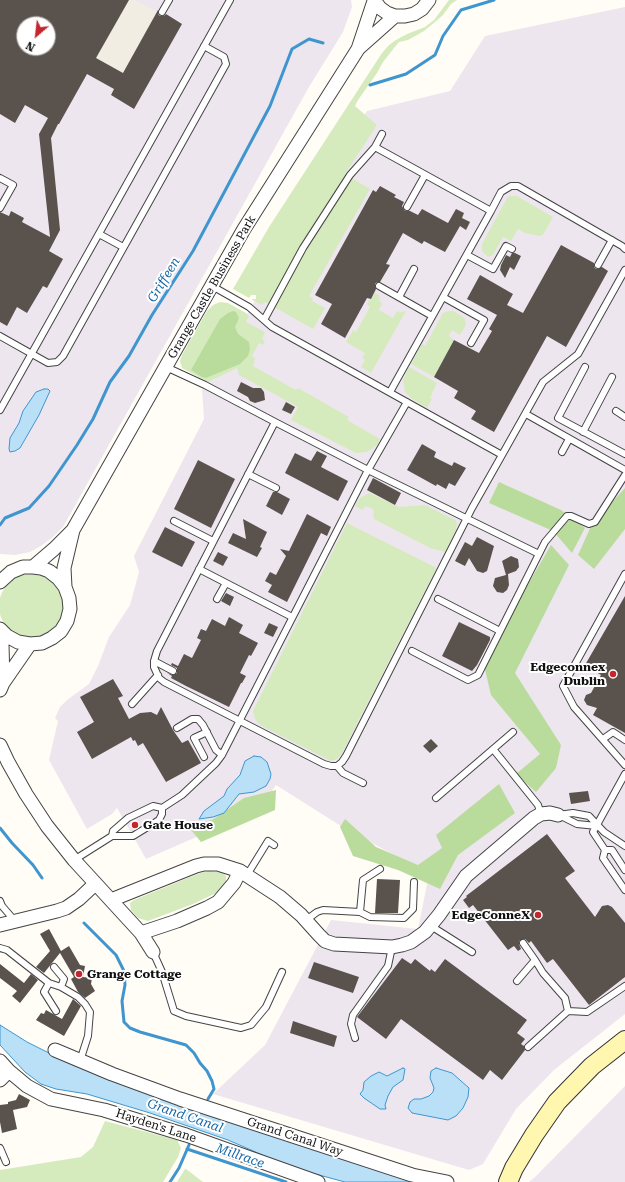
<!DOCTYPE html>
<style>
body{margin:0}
#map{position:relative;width:625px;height:1182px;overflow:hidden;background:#fffdf5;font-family:"Roboto Serif",serif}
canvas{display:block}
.north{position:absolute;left:16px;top:16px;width:40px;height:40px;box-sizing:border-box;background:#fff;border:1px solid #a0a0a0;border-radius:50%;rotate:208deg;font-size:11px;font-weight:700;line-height:16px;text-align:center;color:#111}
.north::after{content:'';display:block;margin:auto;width:14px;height:18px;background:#c4262e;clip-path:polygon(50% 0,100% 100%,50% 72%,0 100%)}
</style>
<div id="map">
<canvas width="625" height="1182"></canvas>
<div class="north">N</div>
</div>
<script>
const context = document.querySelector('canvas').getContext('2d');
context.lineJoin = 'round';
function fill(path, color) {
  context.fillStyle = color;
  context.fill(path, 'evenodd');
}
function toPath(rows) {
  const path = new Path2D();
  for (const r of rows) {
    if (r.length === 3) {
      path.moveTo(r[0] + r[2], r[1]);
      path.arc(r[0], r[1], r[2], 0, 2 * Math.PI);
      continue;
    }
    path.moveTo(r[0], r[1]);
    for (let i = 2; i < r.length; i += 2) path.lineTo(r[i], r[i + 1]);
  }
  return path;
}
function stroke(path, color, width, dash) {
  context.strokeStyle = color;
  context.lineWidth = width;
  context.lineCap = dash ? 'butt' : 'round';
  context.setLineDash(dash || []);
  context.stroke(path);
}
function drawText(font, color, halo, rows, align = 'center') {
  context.font = font + ' "Roboto Serif",serif';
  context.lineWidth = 4;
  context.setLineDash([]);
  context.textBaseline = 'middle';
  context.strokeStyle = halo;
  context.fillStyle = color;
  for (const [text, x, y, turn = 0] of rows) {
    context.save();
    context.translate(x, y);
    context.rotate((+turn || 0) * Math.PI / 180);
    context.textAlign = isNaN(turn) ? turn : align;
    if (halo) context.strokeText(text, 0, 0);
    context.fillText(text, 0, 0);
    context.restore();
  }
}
const industrial = toPath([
 [0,0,351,0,352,7,343,32,309,87,63,527,53,537,41,546,30,552,15,555,0,554],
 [24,24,48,24,48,48,24,48],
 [625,7,625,1014,554,1070,516,1109,483,1164,469,1170,213,1094,265,1045,331,920,418,929,429,874,344,828,276,785,263,803,201,835,146,859,117,808,112,814,87,829,49,760,58,721,55,718,60,707,67,700,89,684,98,666,109,637,130,605,139,572,134,556,204,419,202,390,367,111,450,91,485,36],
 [625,1086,625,1182,529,1182,535,1177]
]);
const green = toPath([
 [449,0,457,0,451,4,443,15,435,22,424,31,408,40,399,42,394,48,383,62,377,73,358,100,355,106,377,125,345,174,370,189,309,296,313,298,312,301,325,308,313,329,265,302,262,305,251,299,256,299,256,295,251,295,249,298,233,289,269,227,382,53,389,45,396,40,407,34,425,27,434,20],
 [510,196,517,196,553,217,543,235,539,236,525,233,518,229,511,241,503,237,493,255,488,257,482,251,482,244,507,198],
 [375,293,379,295,380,302,382,303,379,310,393,318,397,311,400,312,406,311,371,373,361,367,365,360,362,358,365,353,346,342,353,330,356,332,370,307,367,304],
 [220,302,228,303,246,313,249,317,246,322,265,332,262,339,265,341,263,345,259,343,252,356,255,358,253,366,296,390,298,388,349,417,347,420,380,439,377,445,367,452,356,453,291,420,298,407,239,375,237,368,208,382,182,368,180,361,182,355,207,311,213,305],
 [449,311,453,311,463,317,465,319,466,325,460,335,452,330,449,336,454,340,434,377,411,364,422,344,425,346,443,313],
 [409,367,437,383,430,398,432,399,427,408,411,398,405,392,403,380],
 [369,493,399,507,425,505,455,520,457,523,456,530,445,552,430,548,374,519,373,516,374,511,371,508,366,506,362,510,355,506,360,498],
 [347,523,435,567,436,569,341,755,337,759,331,761,260,725,255,719,253,711],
 [31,606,32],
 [208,871,222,872,226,876,226,883,221,890,214,894,193,904,148,921,138,918,131,910,130,903,134,900,200,873],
 [105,1121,177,1140,181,1148,178,1157,163,1182,0,1182,0,1170,81,1157,93,1147],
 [185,1169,186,1169,203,1182,177,1182]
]);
const forest = toPath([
 [233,311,236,312,239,318,235,327,238,334,249,342,250,349,248,356,240,364,206,378,202,377,191,370,220,319,228,313],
 [499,482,561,510,585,528,572,553,553,531,489,503],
 [625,488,625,529,594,569,578,555,592,524],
 [551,545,569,565,515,673,561,745,556,768,536,792,516,774,540,754,491,695,483,661],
 [499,784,515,813,458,855,440,889,398,870,353,856,340,827,345,819,376,847,418,865,442,848,436,835],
 [276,790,275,810,201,842,187,825,212,820,244,798]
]);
const plaza = toPath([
 [129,0,135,0,157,12,123,73,102,61,101,63,95,59]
]);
const water = toPath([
 [44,389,48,389,50,391,39,415,20,448,15,451,10,452,9,449,10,438,19,423,23,411,36,392,44,389],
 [254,756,261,757,267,762,271,774,270,779,266,786,254,792,239,794,224,813,213,817,199,819,204,811,224,796,227,789,240,775,245,761,254,756],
 [0,1025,27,1042,73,1065,106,1077,412,1182,345,1182,308,1172,267,1157,228,1140,150,1113,87,1094,56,1089,41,1084,25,1072,0,1045,0,1025],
 [403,1068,405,1069,403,1080,393,1087,388,1096,385,1105,386,1109,380,1109,364,1098,360,1094,363,1090,364,1082,371,1076,379,1072,387,1076,403,1068],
 [436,1068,452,1073,469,1088,468,1097,463,1108,456,1116,448,1120,412,1113,408,1108,410,1102,414,1099,421,1099,429,1096,433,1092,434,1088,430,1078,431,1071,436,1068]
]);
const stream = toPath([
 [370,85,406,74,435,55,443,36,461,10,494,0],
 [0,525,5,518,29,508,49,486,77,445,93,419,110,382,129,356,152,315,193,251,270,106,292,49,309,39,323,43],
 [0,828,12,843,33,865,42,878],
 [84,923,116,955,124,971,125,985,122,1001,124,1022,130,1028,140,1032,186,1045,194,1053,200,1063,207,1071,212,1081,214,1089,208,1099],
 [187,1149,286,1182],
 [170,1182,179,1168,189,1145]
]);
const building = toPath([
 [0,0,129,0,96,58,123,73,158,10,158,14,160,16,164,16,166,14,182,24,134,109,111,95,114,89,87,74,59,124,58,124,51,138,60,230,49,251,63,259,47,288,43,286,27,313,17,307,7,326,0,322,0,212,9,216,11,211,24,218,22,222,50,237,39,134,48,118,25,105,15,123,0,114],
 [24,24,48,24,48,48,24,48],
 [380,186,396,195,394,197,404,202,402,206,405,211,410,211,418,215,422,209,448,223,456,209,464,213,462,218,470,222,466,230,460,226,445,252,424,241,422,244,403,233,386,264,390,265,380,282,377,282,375,284,376,289,371,299,367,298,345,338,321,324,332,304,315,295,373,190,376,192],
 [561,245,594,263,594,267,596,269,602,267,608,271,566,347,547,336,494,432,471,419,476,411,454,398,458,391,434,377,454,340,479,353,492,331,489,329,497,315,467,299,480,275,513,294,507,305,523,313],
 [512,253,515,253,521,256,514,270,510,267,505,278,500,270,501,265,506,255,510,257],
 [241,382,253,388,261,388,264,392,265,400,255,403,250,401,248,397,237,391],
 [286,402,295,407,291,414,282,410],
 [422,444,436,452,434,457,452,466,454,462,466,468,455,486,449,483,446,489,437,484,436,486,407,470],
 [317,451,327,456,321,467,348,481,338,501,285,473,295,453,311,461],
 [198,460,235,479,211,528,174,509],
 [373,478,401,493,395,505,367,490],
 [273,492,277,492,290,499,282,515,266,506],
 [307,514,331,527,327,536,321,533,287,602,268,592,272,585,265,581,270,572,276,575,286,556,280,549,289,551],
 [243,519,267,532,260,547,262,548,257,557,228,543,233,533,246,539],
 [165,527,195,542,182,567,152,552],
 [477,537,494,546,487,571,483,573,477,571,469,558,465,566,455,561,465,542,472,546],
 [218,552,228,557,223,566,213,561],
 [511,556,518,559,519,567,516,571,508,574,509,585,507,590,503,593,497,592,493,586,495,578,506,575,502,561],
 [226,593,234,597,230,606,221,601],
 [625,596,625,733,593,715,597,708,587,705,584,700,586,695,591,693,601,675,585,665],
 [229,617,243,625,239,633,258,643,251,656,249,655,240,673,246,676,242,683,241,683,229,707,186,686,171,678,172,676,167,673,173,675,177,673,177,668,171,665,172,663,178,666,184,654,192,658,201,640,197,638,201,629,206,631,212,619,225,626],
 [459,622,490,637,490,640,477,665,472,671,442,656],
 [269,623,278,627,273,637,264,633],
 [113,679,123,696,118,698,129,719,140,713,151,712,157,715,161,707,173,730,182,743,188,740,201,763,166,782,143,743,138,746,135,740,133,741,131,737,92,759,77,732,94,722,80,697],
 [431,739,438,746,430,753,423,746],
 [588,791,590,801,571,804,569,793],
 [547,834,575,871,565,878,595,917,602,906,608,905,612,907,625,923,625,977,589,1005,553,959,547,963,531,941,529,943,525,939,519,941,519,944,521,949,518,951,514,946,508,950,473,905,469,908,463,900,467,897,466,896],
 [377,879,400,880,398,913,375,913],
 [49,929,61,951,69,946,80,965,85,966,83,977,92,978,91,984,95,991,85,998,78,992,71,979,74,977,60,953,44,973,36,967,50,951,40,934],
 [402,958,411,964,415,959,430,971,431,969,435,972,445,959,527,1020,517,1033,525,1039,521,1044,524,1046,525,1050,502,1080,490,1070,483,1080,401,1019,386,1039,357,1017],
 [314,962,359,977,353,993,308,978],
 [0,964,24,983,31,974,38,980,20,1003,12,996,17,991,0,978],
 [73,999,81,1006,64,1036,36,1020,41,1013,44,1014,46,1010,62,1019],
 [293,1021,337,1036,334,1047,290,1033],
 [19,1094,30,1100,27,1107,13,1110,17,1129,2,1133,0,1122,0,1105,8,1104,8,1102,16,1100]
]);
const lane = toPath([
 [162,12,169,0],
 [375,147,491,211,390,392],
 [0,178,13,185,0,208],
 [407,207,425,175],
 [491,211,501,192,511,186,518,186,622,246,625,249],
 [99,234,123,247],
 [467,255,493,269,506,246,512,249],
 [598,265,612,240],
 [212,286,249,307,272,327,502,455,543,382,578,354,625,270],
 [379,286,432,316],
 [399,297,414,269],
 [443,297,484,320,471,343],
 [264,320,303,248,350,175,375,147,382,134],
 [0,336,48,363,57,362,63,356,226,64,224,57,204,46],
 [166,367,205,385,275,422],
 [585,367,558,418,625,454],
 [0,410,230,0],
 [616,411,625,417],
 [526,414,625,470],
 [583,432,612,377],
 [562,452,569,439],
 [248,474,276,488],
 [174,521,213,541],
 [199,569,292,617],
 [625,574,563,686,574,707,625,765],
 [217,599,226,583],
 [438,599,500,631],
 [412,651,468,680,478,675,545,542,567,516,571,516,589,524,595,522,625,475],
 [154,661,173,671],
 [132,704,158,675],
 [177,728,192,719,198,719,203,725,216,750,222,755],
 [603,739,613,732,625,740],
 [493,749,538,805,541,814],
 [204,757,194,738,207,732],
 [337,766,342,762,346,756,472,508,502,455],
 [625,774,593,832,605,850,603,858,625,890],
 [363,783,343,773,337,766,331,766,324,764,164,682,159,678,154,667,154,661,157,651,275,422,368,470,539,554],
 [436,798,513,732],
 [558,815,573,813,589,816,604,832,625,846],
 [559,815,577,824,597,826],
 [112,836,113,831,128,818,153,806,162,808,182,795,216,763,222,755,368,470,407,402],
 [605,850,612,850,625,870],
 [74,860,112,836,133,836,159,820,162,814,162,808],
 [247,875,268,841,274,845],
 [0,901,2,906,15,921],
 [360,912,363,880,380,869],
 [305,921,317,912,323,910,360,912,370,917,404,918,413,909,414,882],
 [431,926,472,952],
 [523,943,535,960],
 [0,948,7,950,49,983,44,992,56,1011],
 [153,952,162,972,174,1011,186,1016,241,1028,251,1025,266,1007,282,972],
 [54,967,64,979,61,987],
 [517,981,535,960,543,973,565,998,568,1011],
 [49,983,61,987,78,997,85,1004,90,1012,88,1036,80,1061],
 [355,1038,351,1024,353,1015,388,966,392,947],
 [528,1047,568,1011,587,1012,625,986],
 [0,1148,6,1162]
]);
const street = toPath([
 [374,0,380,8,387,13,395,16,405,16,414,14,422,9,429,0],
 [359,48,395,16],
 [33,567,54,549,73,530,244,229,358,49,374,1],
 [0,582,11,572,23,567,33,567,41,568,49,571,58,578,65,587,69,598,70,609,67,621,61,631,52,638,42,643,30,644,18,642,7,636,0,629],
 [65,587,64,568,73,530],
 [0,634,2,644,3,683],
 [0,690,3,683,30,644],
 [0,745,8,762,26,794,47,826,74,860,141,933,153,952],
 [111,900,196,866,204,864,218,864,240,871,280,897,301,915,319,935,325,941,334,944,392,947,402,945,411,942,425,932,439,915,466,876,534,818,541,814,550,813,558,815],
 [0,925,57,911,66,908,79,899,95,884],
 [141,933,177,921,207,908,218,902,234,883,240,871],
 [55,1050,112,1074,180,1099,412,1175,447,1182],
 [0,1061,9,1071,27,1086,51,1099,104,1110,186,1135,318,1182],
 [0,1080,9,1071]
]);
const secondary = toPath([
 [508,1182,514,1168,534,1135,557,1102,592,1066,625,1040]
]);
const markers = [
 [613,674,4,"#c4262e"],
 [135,825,4,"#c4262e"],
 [538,915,4,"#c4262e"],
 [79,974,4,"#c4262e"]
];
const streetNames = [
 ["Grange Castle Business Park",212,287,-60],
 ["Hayden's Lane",156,1126,18],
 ["Grand Canal Way",295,1137,18]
];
const poiNames = [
 ["Edgeconnex",605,667],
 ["Dublin",605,681],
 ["Gate House",143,825,"left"],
 ["EdgeConneX",530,915],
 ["Grange Cottage",87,974,"left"]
];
const waterNames = [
 ["Griffeen",164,280,-59],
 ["Grand Canal",185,1116,19],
 ["Millrace",240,1156,19]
];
fill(industrial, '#eee6ef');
fill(green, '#d5ebbd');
fill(forest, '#b9dc9c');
fill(plaza, '#f1ede2');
fill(water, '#b9e0f7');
stroke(water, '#3f96cf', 1);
stroke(stream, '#3f96cf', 3);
fill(building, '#5a524d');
stroke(lane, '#444', 8);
stroke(street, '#444', 15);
stroke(secondary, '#333', 20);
stroke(lane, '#fff', 6);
stroke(street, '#fff', 13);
stroke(secondary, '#fff6b0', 18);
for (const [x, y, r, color] of markers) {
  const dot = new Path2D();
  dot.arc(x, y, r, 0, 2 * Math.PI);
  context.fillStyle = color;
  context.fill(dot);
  stroke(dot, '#fff', 1.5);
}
drawText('12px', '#111', '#fff', streetNames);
drawText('bold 12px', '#111', '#fff', poiNames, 'right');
drawText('italic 13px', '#1768a6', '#fff', waterNames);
</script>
